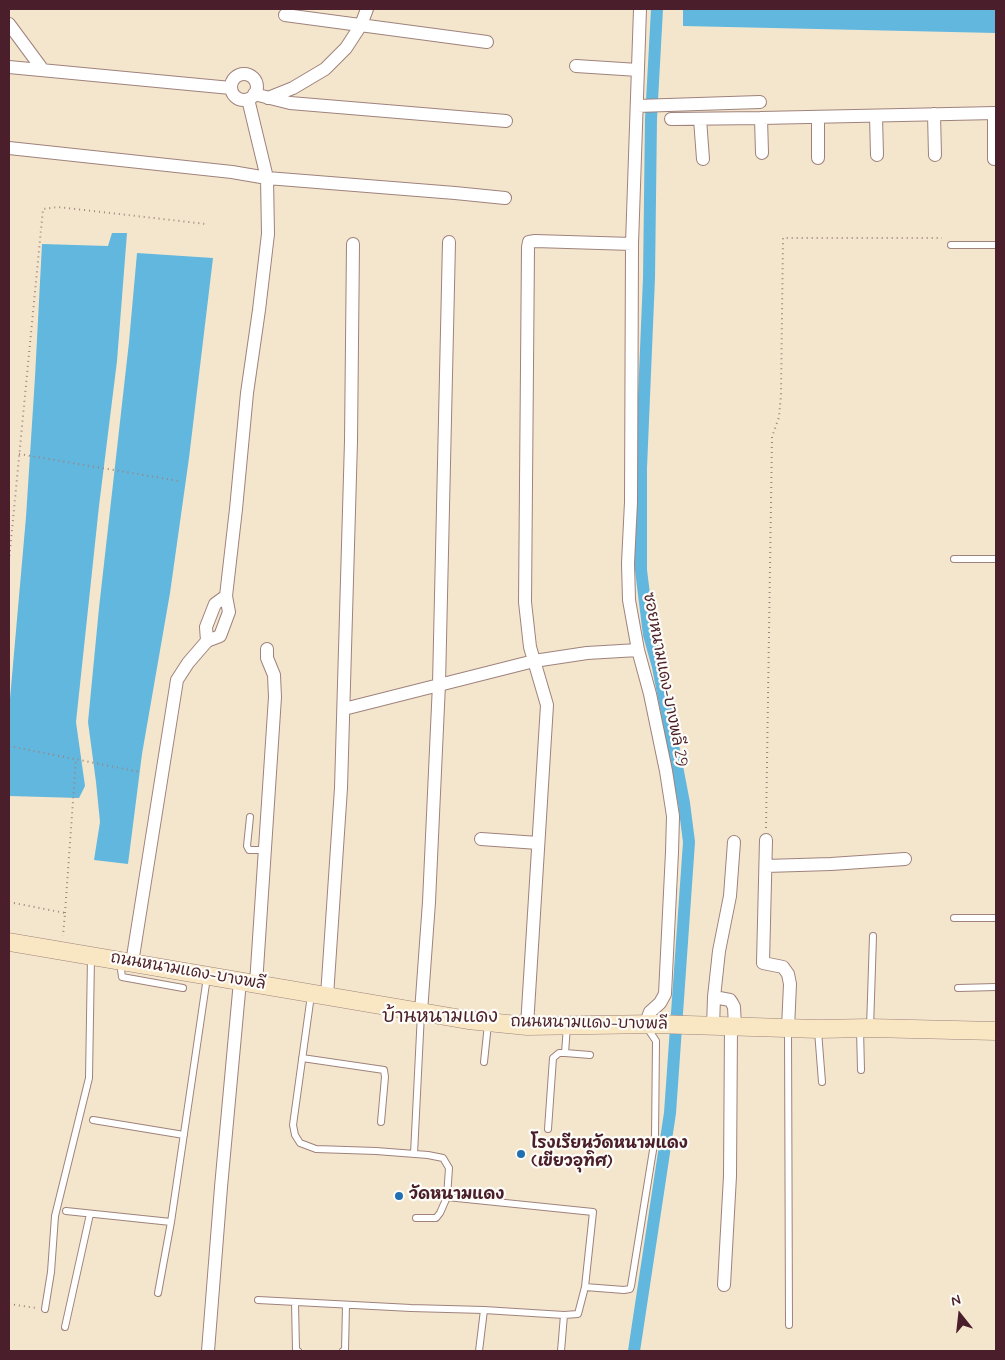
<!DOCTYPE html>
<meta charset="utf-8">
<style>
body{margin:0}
#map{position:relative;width:1005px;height:1360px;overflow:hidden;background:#f4e6cd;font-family:Mynerve,sans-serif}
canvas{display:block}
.frame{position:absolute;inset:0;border:10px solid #4a1f2b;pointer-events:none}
.north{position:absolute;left:935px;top:1290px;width:50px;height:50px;-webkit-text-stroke:4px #fdfcf7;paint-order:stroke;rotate:344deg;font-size:14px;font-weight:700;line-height:20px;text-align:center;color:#4a1f2b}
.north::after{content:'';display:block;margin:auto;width:18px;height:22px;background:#4a1f2b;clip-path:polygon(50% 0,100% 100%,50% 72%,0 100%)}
</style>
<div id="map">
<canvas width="1005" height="1360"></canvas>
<div class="frame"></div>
<div class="north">N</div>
</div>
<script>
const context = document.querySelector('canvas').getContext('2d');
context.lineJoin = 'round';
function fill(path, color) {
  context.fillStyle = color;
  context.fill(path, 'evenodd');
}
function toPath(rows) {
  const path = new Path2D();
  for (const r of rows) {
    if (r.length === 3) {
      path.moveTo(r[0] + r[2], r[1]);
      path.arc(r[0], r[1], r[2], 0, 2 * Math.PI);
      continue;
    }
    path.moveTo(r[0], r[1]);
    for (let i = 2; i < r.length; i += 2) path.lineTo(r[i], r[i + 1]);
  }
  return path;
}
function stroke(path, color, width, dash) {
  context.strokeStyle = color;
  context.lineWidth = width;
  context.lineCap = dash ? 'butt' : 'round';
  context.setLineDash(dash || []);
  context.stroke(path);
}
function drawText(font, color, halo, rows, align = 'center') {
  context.font = font + ' Mynerve,"Playpen Sans Thai",sans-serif';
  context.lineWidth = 4.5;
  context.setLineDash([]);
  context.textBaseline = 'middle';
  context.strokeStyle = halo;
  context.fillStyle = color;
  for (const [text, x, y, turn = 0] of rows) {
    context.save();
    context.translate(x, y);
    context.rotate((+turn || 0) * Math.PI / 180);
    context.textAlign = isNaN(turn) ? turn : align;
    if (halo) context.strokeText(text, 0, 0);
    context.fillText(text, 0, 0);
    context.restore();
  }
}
const water = toPath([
 [683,9,996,9,996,33,683,26],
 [112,233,127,233,117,361,99,506,76,722,85,786,79,798,9,796,9,710,26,517,35,377,42,244,108,246],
 [137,253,213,258,189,458,170,593,142,754,128,864,94,860,100,822,96,782,88,722,99,608,129,342]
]);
const canal = toPath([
 [634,1351,670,1113,689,842,684,803,658,667,649,635,641,570,641,468,649,278,651,119,657,9]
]);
const path = toPath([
 [19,454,179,481],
 [9,561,43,209,58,207,206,224],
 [9,746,140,772],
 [766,828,772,437,779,417,781,395,783,238,942,238],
 [9,902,65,913,63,936],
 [65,913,76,759],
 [9,1304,36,1308]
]);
const service = toPath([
 [951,245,996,245],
 [954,559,996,559],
 [250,817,247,846,249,850,265,850],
 [954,918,996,918],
 [120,962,122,977,183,988],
 [958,988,996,987],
 [311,995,293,1125,295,1135,300,1143,316,1149,376,1151,428,1155,443,1158,449,1168,447,1197,440,1213,436,1218,416,1218],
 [870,1028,873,936],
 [788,1029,789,1325],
 [860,1029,861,1070],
 [818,1031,822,1082],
 [565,1053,590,1055],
 [302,1058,384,1070,385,1077,381,1122],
 [484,1062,488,1024],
 [93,1120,184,1135],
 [548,1129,553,1058,559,1053,565,1053,567,1026],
 [414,1154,421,1013],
 [447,1197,593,1212,585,1287,578,1314,564,1315,484,1310,479,1351],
 [66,1211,171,1222],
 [585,1287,624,1290,630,1289,631,1286,655,1138,656,1041,646,1026],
 [158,1293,171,1222,207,977],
 [258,1300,411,1308,484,1310],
 [295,1302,296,1350,298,1351],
 [45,1309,51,1272,55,1216,89,1078,91,957],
 [65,1327,90,1214],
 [343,1351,345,1350,346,1305],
 [561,1351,564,1315]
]);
const minor = toPath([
 [640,9,632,244,631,502,628,563,629,600,638,650,650,694,666,771,673,816,672,852,665,994,660,1003,650,1012,645,1025],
 [285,15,487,42],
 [9,24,43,70],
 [576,66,638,70],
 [9,67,231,88],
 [244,87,13],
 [254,94,290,103,506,121],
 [268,98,293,88,325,69,346,48,361,25,367,9],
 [637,106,760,102],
 [994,113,994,159],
 [934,114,935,155],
 [876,116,877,155],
 [818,117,818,158],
 [761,118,762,153],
 [671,119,761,118,996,113],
 [700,119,703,159],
 [9,148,232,172,267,178,455,193,505,198],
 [207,641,206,627,215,604,226,596],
 [344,709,534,661,587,653,638,650],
 [481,839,538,843],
 [766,840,763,963,783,967,788,974,790,984,788,1028],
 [766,866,831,864,905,859],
 [132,963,177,680,188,663,207,641,220,636,229,612,226,596,236,509,247,393,259,310,268,234,267,178,248,99],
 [256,984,275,697,274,675,267,658,267,649],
 [327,996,341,788,351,441,353,244],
 [714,997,730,1000,732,1003,734,1007,735,1026],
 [421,1012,429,902,439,684,449,242],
 [527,1026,547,705,530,647,525,602,528,247,529,242,535,241,632,244],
 [713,1027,714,997,719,951,730,896,734,842],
 [724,1285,730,1176,731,1026],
 [208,1351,221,1187,240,981]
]);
const secondary = toPath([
 [9,942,468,1020,527,1026,655,1024,818,1029,869,1028,996,1031]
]);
const markers = [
 [521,1154,5,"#1f6fb2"],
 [399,1196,5,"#1f6fb2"]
];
const streetNames = [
 ["ซอยหนามแดง-บางพลี 29",664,680,79],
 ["ถนนหนามแดง-บางพลี",188,972,10],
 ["ถนนหนามแดง-บางพลี",589,1024,1]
];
const poiNames = [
 ["โรงเรียนวัดหนามแดง",531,1145],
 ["(เขียวอุทิศ)",531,1163],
 ["วัดหนามแดง",409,1196]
];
const quarterNames = [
 ["บ้านหนามแดง",440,1018]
];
fill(water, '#62b7de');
stroke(canal, '#62b7de', 12);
stroke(service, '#9f827c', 8);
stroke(minor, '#9f827c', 14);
stroke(secondary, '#9f827c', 19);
stroke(path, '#9f827c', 2, [1, 4]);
stroke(service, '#fff', 6);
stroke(minor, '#fff', 12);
stroke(secondary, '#f9e7c3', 18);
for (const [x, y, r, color] of markers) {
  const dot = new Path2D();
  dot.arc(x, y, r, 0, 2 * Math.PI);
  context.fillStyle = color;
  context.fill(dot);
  stroke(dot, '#fdfcf7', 2);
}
drawText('16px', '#4a1f2b', '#fdfcf7', streetNames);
drawText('bold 16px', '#4a1f2b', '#fdfcf7', poiNames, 'left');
drawText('19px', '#4a1f2b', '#fdfcf7', quarterNames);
</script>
